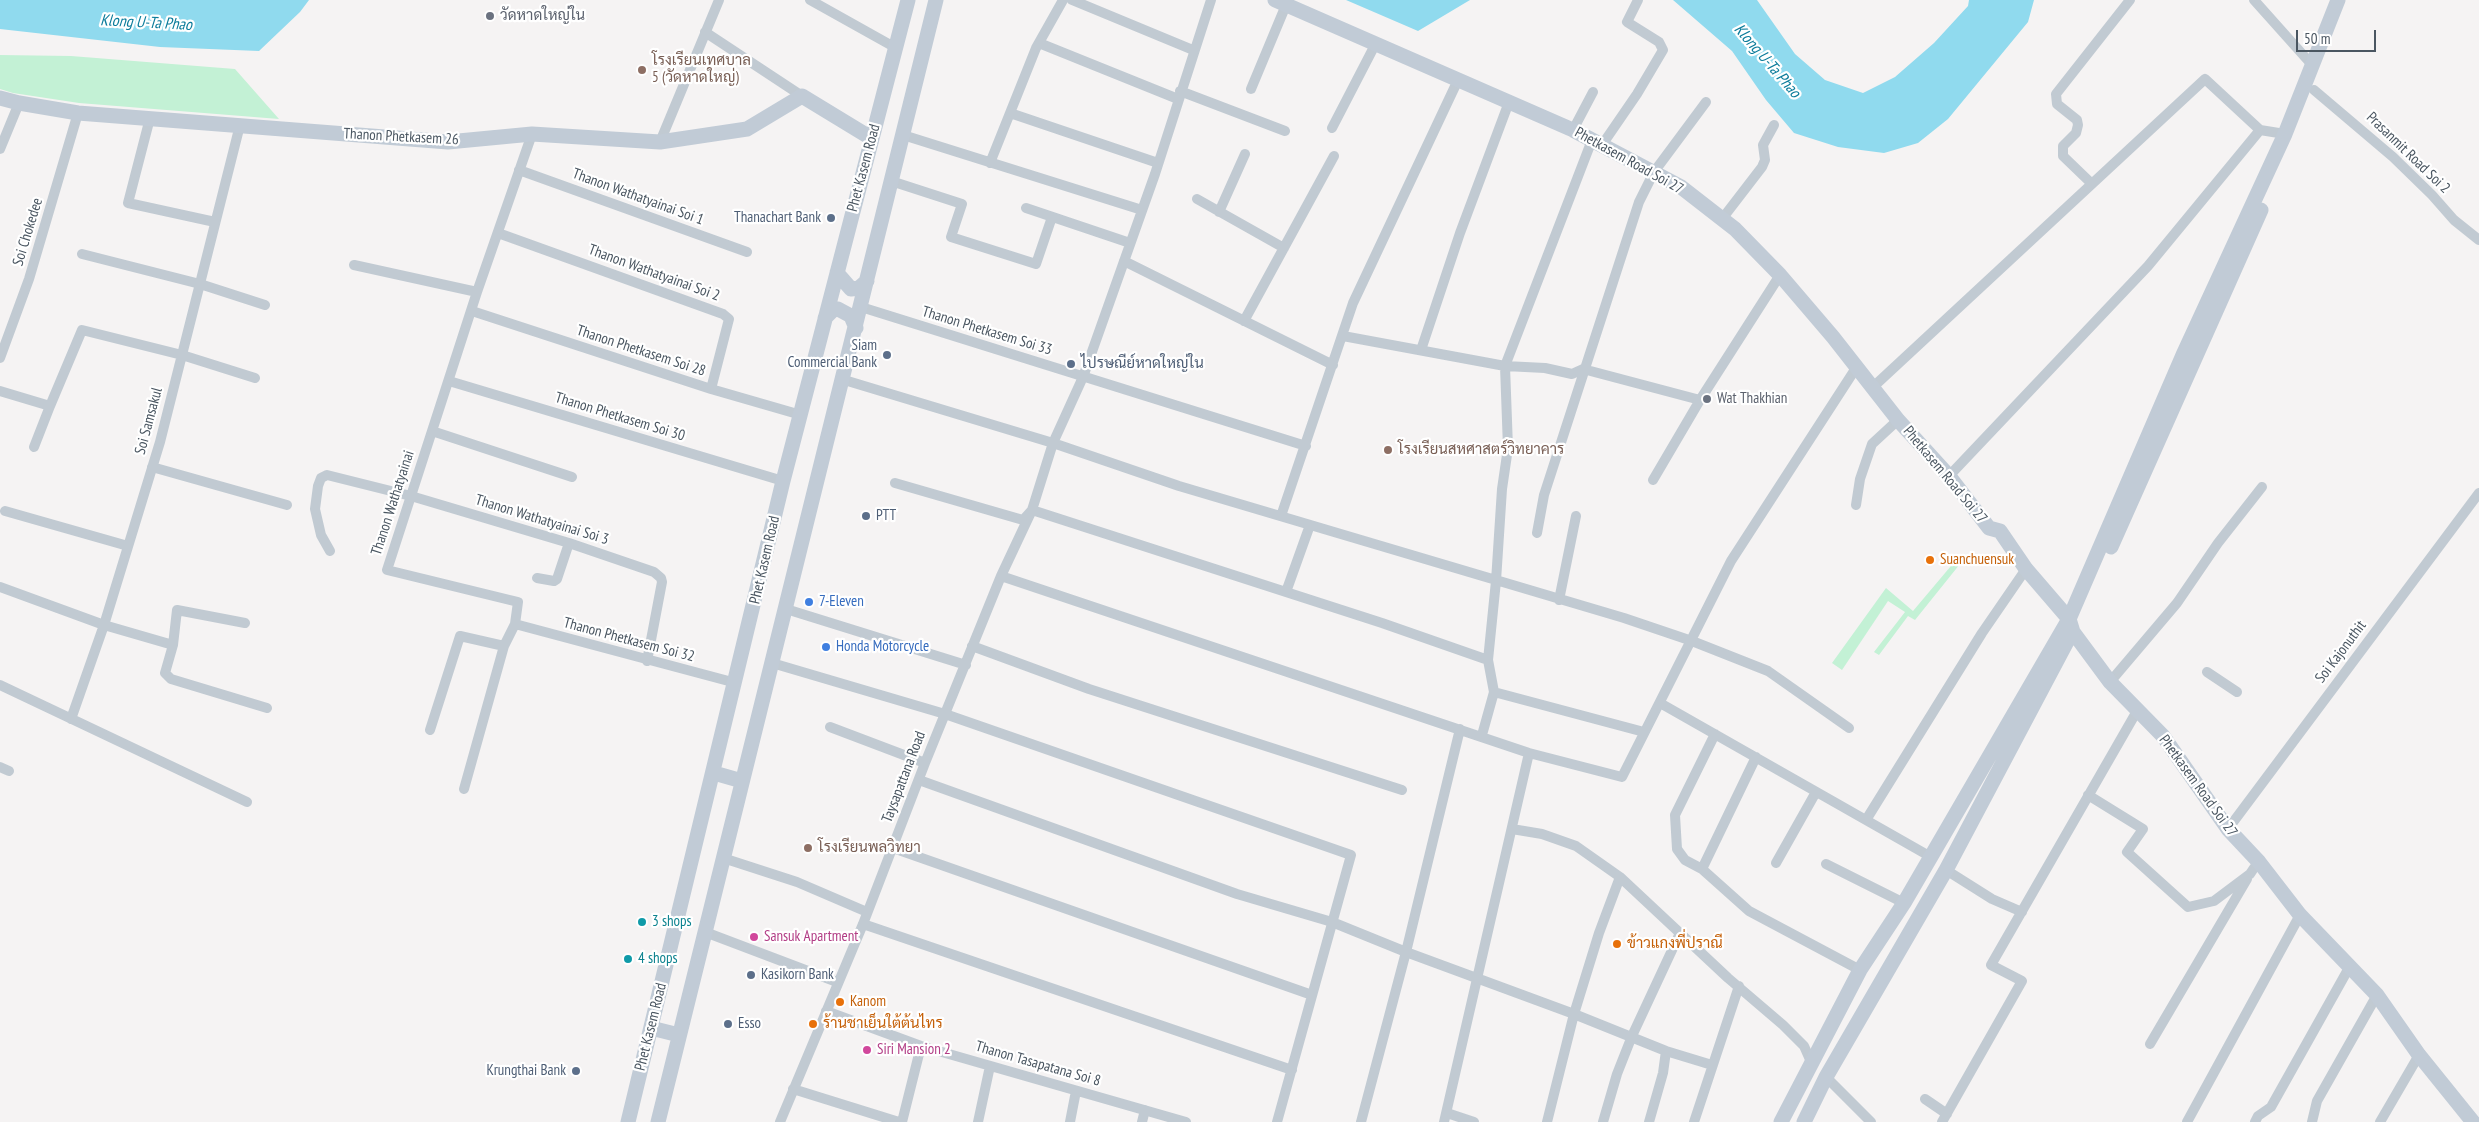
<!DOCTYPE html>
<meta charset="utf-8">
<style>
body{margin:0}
#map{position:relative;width:2479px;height:1122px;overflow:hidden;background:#f5f3f3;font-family:"PT Sans Narrow",sans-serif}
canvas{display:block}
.scale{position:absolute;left:2296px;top:30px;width:80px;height:22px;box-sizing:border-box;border:2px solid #4a5661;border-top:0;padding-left:6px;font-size:15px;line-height:18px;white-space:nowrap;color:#4a5661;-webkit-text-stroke:4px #fff;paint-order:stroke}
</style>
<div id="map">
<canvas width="2479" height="1122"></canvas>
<div class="scale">50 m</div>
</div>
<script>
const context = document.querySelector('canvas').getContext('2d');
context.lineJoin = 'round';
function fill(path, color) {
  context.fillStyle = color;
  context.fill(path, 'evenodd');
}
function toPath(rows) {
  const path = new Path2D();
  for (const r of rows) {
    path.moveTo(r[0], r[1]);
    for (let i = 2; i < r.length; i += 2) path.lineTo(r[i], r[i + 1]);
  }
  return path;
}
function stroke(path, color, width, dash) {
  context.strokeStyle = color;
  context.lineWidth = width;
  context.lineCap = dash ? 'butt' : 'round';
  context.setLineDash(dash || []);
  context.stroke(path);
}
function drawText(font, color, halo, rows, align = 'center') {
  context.font = font + ' "PT Sans Narrow",Sarabun,sans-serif';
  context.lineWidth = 4.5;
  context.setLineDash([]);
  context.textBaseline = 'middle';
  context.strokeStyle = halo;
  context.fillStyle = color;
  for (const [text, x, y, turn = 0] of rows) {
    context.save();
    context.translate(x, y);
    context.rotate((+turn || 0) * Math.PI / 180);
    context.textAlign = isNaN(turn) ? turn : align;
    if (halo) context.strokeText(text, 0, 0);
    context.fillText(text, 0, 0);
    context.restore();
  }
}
const green = toPath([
 [0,55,71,56,235,69,279,119,79,103,13,93,0,89],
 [1956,560,1960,564,1915,620,1908,616,1879,655,1874,652,1905,612,1888,601,1842,670,1832,663,1886,588,1913,611]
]);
const water = toPath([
 [0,0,309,0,300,12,259,51,160,47,0,29],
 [1346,0,1470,0,1418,31],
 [1673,0,1757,0,1795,54,1825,80,1863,93,1895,77,1934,43,1968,6,1969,0,2034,0,2028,22,1948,119,1918,143,1884,153,1838,147,1794,133,1766,100,1732,51]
]);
const street = toPath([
 [810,0,896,48],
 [1072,0,1193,50],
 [2254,0,2313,66],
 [705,32,802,96],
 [1039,43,1178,99],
 [1251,89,1286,5],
 [2314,90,2393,157,2432,195,2454,220,2479,240],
 [1180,91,1285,131],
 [1010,113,1158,163],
 [150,118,128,203,215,222],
 [1332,128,1376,43],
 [1573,130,1593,92],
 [903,135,1142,210],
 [660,142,719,0],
 [1602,145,1637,94,1663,50,1659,42,1627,22,1638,0],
 [0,149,19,103],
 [990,163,1036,48,1063,0],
 [519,170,747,252],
 [891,181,962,204,951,237,1036,264,1052,217],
 [2091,183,2063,156,2063,146,2076,133,2078,125,2077,120,2057,104,2056,94,2130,0],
 [1197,199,1284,248],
 [1026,208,1130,243],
 [1219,212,1245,154],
 [1722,219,1762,167,1765,160,1763,145,1774,125],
 [498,233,723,314,729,319,711,389],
 [82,254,200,284,265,305],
 [1124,261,1333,365],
 [354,265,477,292],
 [861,307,1306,446],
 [472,311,711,389,801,415],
 [1244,321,1334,156],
 [1343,336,1505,366,1545,368,1572,374,1583,369,1700,400],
 [1421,350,1460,233,1509,102],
 [0,358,29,279,78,113],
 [841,379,1053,443,1179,486,1624,618,1692,641,1768,671,1849,728],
 [449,381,783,481],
 [1872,388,2205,79,2260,130],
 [0,391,50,406,82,330,182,355,255,378],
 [432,431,572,477],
 [34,447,50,406],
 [152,467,287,505],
 [1949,476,2148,266,2260,130,2285,134],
 [1653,480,1700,400,1780,275],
 [895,483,1023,520,1032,510,1382,623,1488,660],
 [1856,505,1860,479,1872,444,1898,420],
 [5,511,128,546],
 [1281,516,1353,303,1458,80],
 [1537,533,1544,495,1639,202,1654,172,1706,102],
 [330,551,321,535,315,509,318,486,321,478,327,475,411,496,569,543,654,572,661,578,662,582,647,661],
 [1001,576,1529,753,1622,777,1731,561,1856,368],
 [537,578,554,581,557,579,569,543],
 [0,587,104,625,173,645],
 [1286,592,1310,525],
 [1559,600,1576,516],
 [786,609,966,665],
 [245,623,177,610,173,645,165,673,171,679,267,708],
 [515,624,736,683],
 [972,646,1089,689,1402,790],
 [772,663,945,714,1351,855,1277,1122],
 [2207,672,2237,692],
 [2110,682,2177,603,2218,543,2262,487],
 [0,685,247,802],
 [1494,692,1644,732],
 [1660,703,1931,857],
 [71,719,104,625,160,442,240,125],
 [830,727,925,763],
 [430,730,460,636,504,646],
 [1482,735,1494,692,1488,660,1496,581,1502,489,1508,448,1505,366,1592,140],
 [1756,757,1702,869,1749,911,1860,970],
 [0,767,9,771],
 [919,780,1237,894,1332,922,1406,952,1574,1014,1666,1051,1712,1065],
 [464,789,504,646,515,624,518,602,387,570,477,292,532,134],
 [2088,795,2143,829,2127,852,2188,907,2214,901,2250,874,2254,868],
 [1866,820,1982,633,2026,569],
 [1512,829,1542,834,1576,846,1620,877,1728,978,1783,1025,1804,1046,1812,1064],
 [2228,829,2479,493],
 [893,848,1312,995],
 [723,858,797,882,867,912],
 [1776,863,1816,792],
 [1826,864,1904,903],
 [1702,869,1685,860,1677,849,1675,815,1715,734],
 [1946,870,1992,899,2022,912],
 [863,924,1292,1070],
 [705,932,837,982],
 [826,1011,921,1046,1186,1122],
 [2150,1044,2247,879],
 [1826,1077,1871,1122],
 [793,1089,899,1122],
 [1925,1099,1947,1114],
 [1447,1113,1474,1122],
 [780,1122,863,924,925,763,1001,576,1032,510,1053,443,1083,377,1155,174,1211,0],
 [902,1122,921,1046],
 [978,1122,990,1066],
 [1070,1122,1076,1091],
 [1142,1122,1145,1110],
 [1361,1122,1406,952,1460,729],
 [1444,1122,1529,753],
 [1547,1122,1574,1014,1599,933,1620,877],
 [1603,1122,1617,1074,1632,1036,1680,933],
 [1649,1122,1663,1073,1666,1051],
 [1694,1122,1739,986],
 [1942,1122,2022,981,1991,965,2137,711],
 [2187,1122,2300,915],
 [2255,1122,2258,1116,2271,1107,2350,966],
 [2312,1122,2317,1101,2377,995],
 [2380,1122,2419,1055]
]);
const secondary = toPath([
 [1275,0,1573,130,1681,187,1735,229,1780,275,1833,337,1898,420,1949,476,1989,528,2000,531,2026,569,2069,619,2073,632,2110,682,2163,736,2228,829,2259,862,2300,915,2377,995,2419,1055,2473,1122],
 [0,98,19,103,78,113,448,142,532,134,660,142,747,129,802,96,871,138],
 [837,273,851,289,859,288,867,281],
 [825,318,833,310,838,309,851,316,856,328],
 [2111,547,2261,210],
 [714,773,742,781],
 [651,1028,679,1035],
 [628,1122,783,481,908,0],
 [658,1122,936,0],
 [1781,1122,1860,970,1904,903,2069,619,2183,355,2285,134,2338,0],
 [1804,1122,1826,1077,1946,870,2071,634]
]);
const markers = [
 [490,16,5,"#6b7280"],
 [642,70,5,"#8d6e63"],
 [831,218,5,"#5c6f8a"],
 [887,355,5,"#5c6f8a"],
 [1071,364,5,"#5c6f8a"],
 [1707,399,5,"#6b7280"],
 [1388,450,5,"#8d6e63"],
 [866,516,5,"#5c6f8a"],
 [1930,560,5,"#e8710a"],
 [809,602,5,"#3f7fe0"],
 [826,647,5,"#3f7fe0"],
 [808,848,5,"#8d6e63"],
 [642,922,5,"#0f9aa8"],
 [754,937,5,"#d1479c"],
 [1617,944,5,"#e8710a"],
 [628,959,5,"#0f9aa8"],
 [751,975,5,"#5c6f8a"],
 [840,1002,5,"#e8710a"],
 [728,1024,5,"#5c6f8a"],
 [813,1024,5,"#e8710a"],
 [867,1050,5,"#d1479c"],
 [576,1071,5,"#5c6f8a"]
];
const worshipNames = [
 ["วัดหาดใหญ่ใน",500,16],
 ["Wat Thakhian",1717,399]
];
const educationNames = [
 ["โรงเรียนเทศบาล",652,61],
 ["5 (วัดหาดใหญ่)",652,78],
 ["โรงเรียนสหศาสตร์วิทยาคาร",1398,450],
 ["โรงเรียนพลวิทยา",818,848]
];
const streetNames = [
 ["Thanon Phetkasem 26",401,137,3],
 ["Prasanmit Road Soi 2",2408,153,44],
 ["Phetkasem Road Soi 27",1629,161,29],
 ["Phet Kasem Road",864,168,-75],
 ["Thanon Wathatyainai Soi 1",638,197,20],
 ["Soi Chokedee",28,232,-73],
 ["Thanon Wathatyainai Soi 2",654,273,20],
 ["Thanon Phetkasem Soi 33",987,331,17],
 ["Thanon Phetkasem Soi 28",641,351,18],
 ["Thanon Phetkasem Soi 30",620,417,17],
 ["Soi Samsakul",149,421,-75],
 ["Phetkasem Road Soi 27",1945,475,50],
 ["Thanon Wathatyainai",393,503,-72],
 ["Thanon Wathatyainai Soi 3",542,520,17],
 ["Phet Kasem Road",765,560,-77],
 ["Thanon Phetkasem Soi 32",629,640,15],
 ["Soi Kajonuthit",2341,652,-53],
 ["Taysapattana Road",904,777,-69],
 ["Phetkasem Road Soi 27",2198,786,54],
 ["Phet Kasem Road",651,1027,-76],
 ["Thanon Tasapatana Soi 8",1038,1064,16]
];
const serviceNames = [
 ["Thanachart Bank",821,218,"right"],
 ["Siam",877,346,"right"],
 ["Commercial Bank",877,363,"right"],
 ["ไปรษณีย์หาดใหญ่ใน",1081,364],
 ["PTT",876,516],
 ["Kasikorn Bank",761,975],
 ["Esso",738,1024],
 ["Krungthai Bank",566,1071,"right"]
];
const foodNames = [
 ["Suanchuensuk",1940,560],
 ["ข้าวแกงพี่ปราณี",1627,944],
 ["Kanom",850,1002],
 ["ร้านชาเย็นใต้ต้นไทร",823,1024]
];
const shopNames = [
 ["7-Eleven",819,602],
 ["Honda Motorcycle",836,647]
];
const cultureNames = [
 ["3 shops",652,922],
 ["4 shops",638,959]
];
const hotelNames = [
 ["Sansuk Apartment",764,937],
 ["Siri Mansion 2",877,1050]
];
const waterNames = [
 ["Klong U-Ta Phao",146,23,3],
 ["Klong U-Ta Phao",1767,61,49]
];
fill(green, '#c3f1d5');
fill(water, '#90daee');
stroke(street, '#c1cad2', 10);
stroke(secondary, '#c1cbd6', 15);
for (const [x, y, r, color] of markers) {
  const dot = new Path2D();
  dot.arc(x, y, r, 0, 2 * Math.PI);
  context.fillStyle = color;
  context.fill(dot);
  stroke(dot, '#fff', 2);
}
drawText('15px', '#5b616d', '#fff', worshipNames, 'left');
drawText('15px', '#785e54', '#fff', educationNames, 'left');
drawText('15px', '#4a5661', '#fff', streetNames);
drawText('15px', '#4e5e75', '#fff', serviceNames, 'left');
drawText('15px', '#c56008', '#fff', foodNames, 'left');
drawText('15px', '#366cbe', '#fff', shopNames, 'left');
drawText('15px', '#0d838f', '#fff', cultureNames, 'left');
drawText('15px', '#b23c85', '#fff', hotelNames, 'left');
drawText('italic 16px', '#0c7c9b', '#fff', waterNames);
</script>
